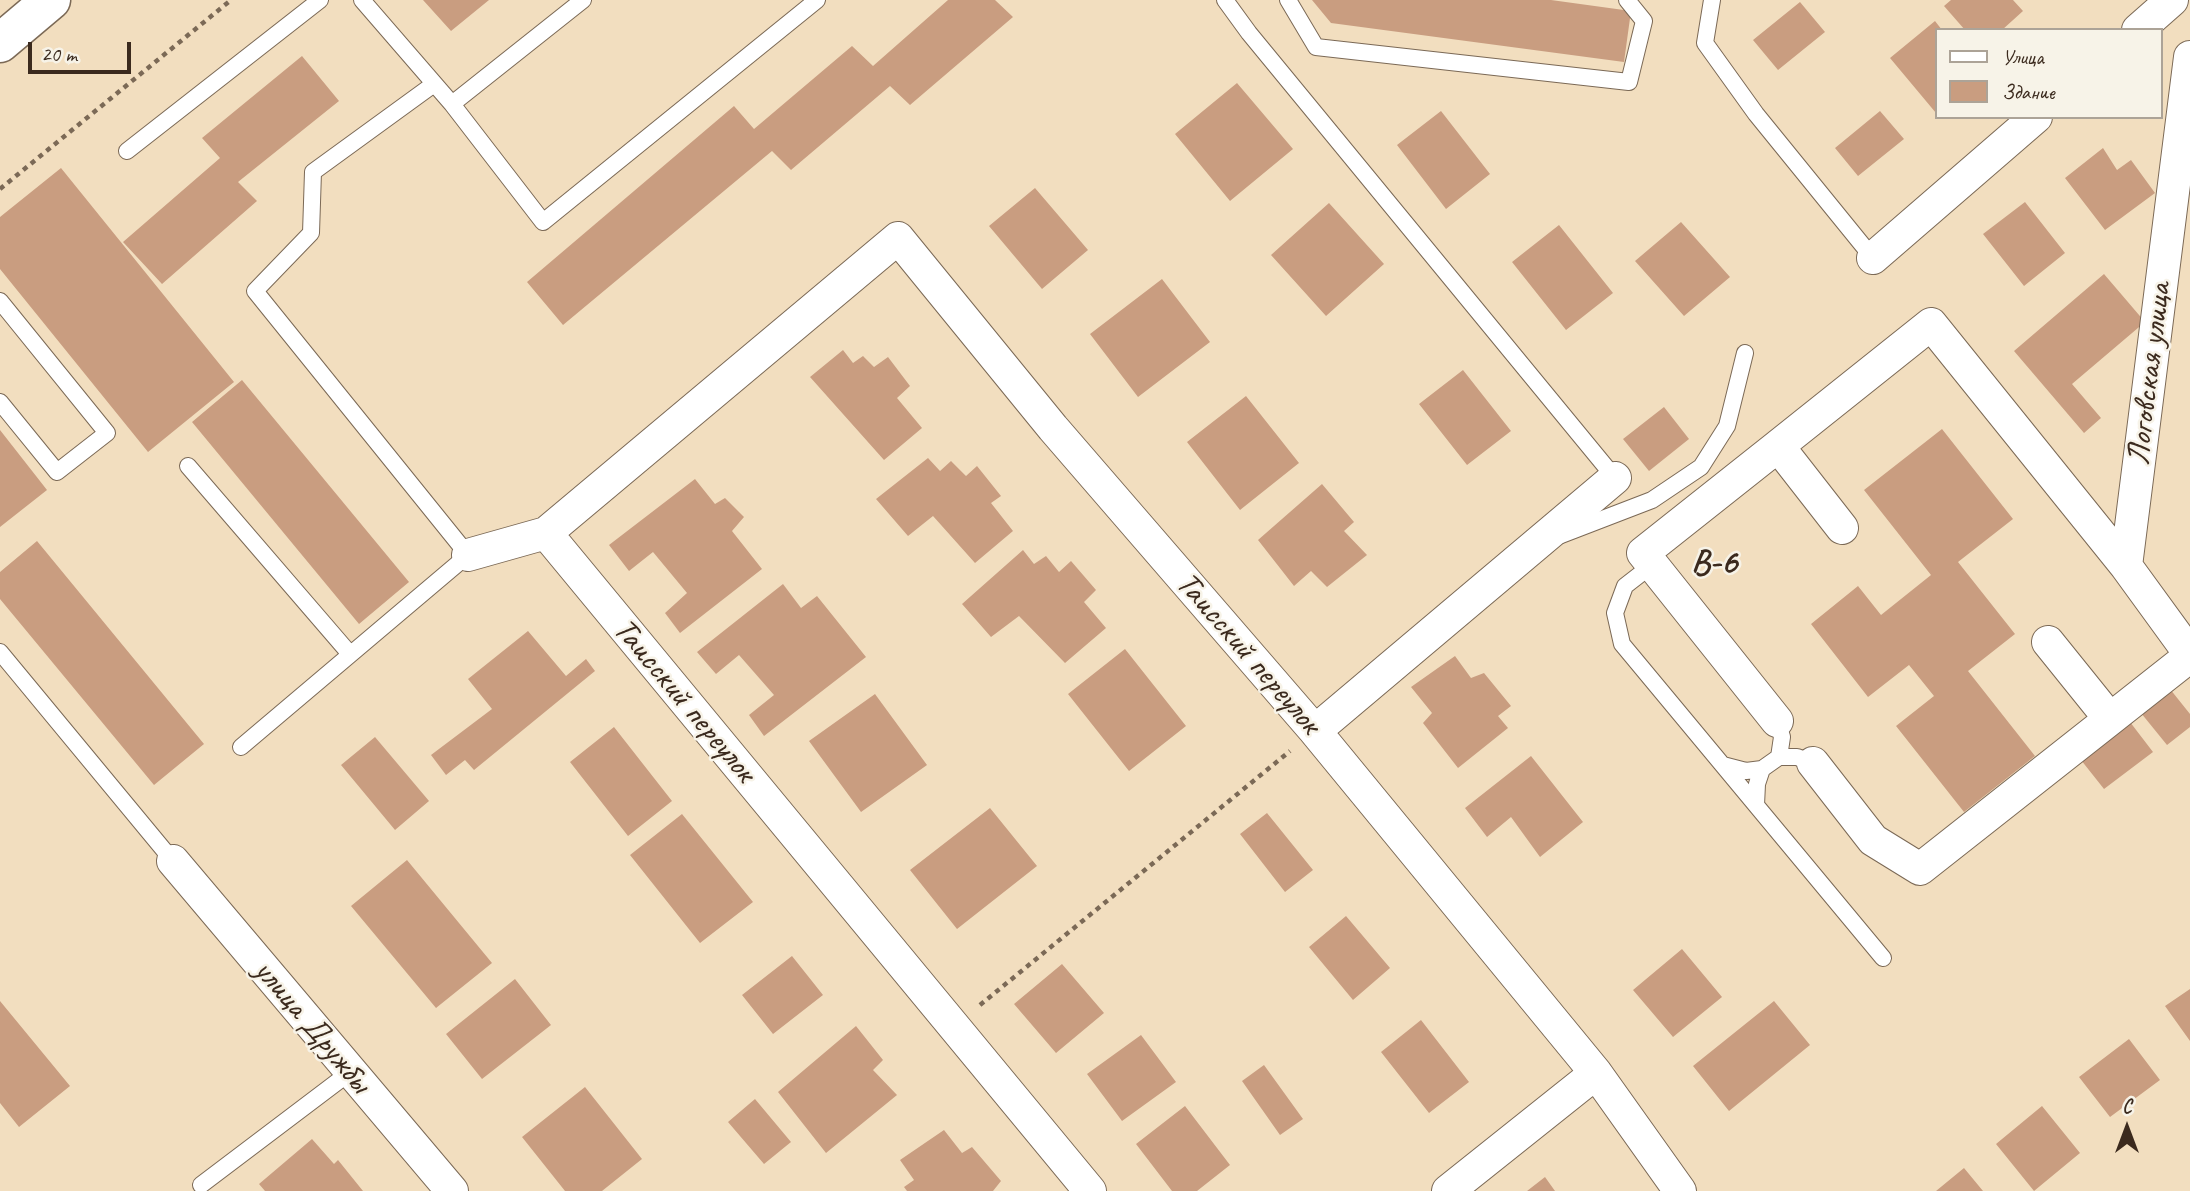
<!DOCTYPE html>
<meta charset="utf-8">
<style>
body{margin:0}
#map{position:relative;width:2190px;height:1191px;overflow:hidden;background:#f2debf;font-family:Caveat,sans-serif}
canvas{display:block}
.legend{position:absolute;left:1935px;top:28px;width:228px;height:91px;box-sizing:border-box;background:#f7f3e8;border:2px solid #aca397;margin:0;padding:9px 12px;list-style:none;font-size:21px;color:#3b2a1e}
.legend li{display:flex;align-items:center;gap:14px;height:35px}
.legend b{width:35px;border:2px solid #aca397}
.north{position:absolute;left:2092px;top:1093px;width:70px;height:70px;-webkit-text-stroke:5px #f7f3e8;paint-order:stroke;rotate:0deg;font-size:19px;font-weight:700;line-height:28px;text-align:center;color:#3b2a1e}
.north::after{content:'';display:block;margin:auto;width:24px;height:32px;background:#3b2a1e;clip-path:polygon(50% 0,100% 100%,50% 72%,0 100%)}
.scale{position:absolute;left:28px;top:42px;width:103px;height:32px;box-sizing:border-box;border:4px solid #3b2a1e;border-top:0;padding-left:9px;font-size:21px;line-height:24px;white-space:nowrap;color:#3b2a1e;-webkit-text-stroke:5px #f7f3e8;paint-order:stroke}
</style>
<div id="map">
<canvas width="2190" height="1191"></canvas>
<ul class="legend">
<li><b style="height:9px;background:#fff"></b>Улица</li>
<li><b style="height:19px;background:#c99d80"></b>Здание</li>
</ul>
<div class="north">С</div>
<div class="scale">20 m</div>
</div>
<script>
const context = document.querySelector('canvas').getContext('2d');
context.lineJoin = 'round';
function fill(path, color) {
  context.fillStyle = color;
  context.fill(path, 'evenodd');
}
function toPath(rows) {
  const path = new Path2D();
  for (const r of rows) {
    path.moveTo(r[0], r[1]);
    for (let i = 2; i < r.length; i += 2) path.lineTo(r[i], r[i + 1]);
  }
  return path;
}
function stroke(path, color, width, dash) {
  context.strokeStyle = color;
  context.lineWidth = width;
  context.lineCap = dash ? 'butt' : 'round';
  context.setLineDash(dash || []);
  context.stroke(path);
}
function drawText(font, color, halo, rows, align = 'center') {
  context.font = font + ' Caveat,sans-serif';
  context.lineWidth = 5;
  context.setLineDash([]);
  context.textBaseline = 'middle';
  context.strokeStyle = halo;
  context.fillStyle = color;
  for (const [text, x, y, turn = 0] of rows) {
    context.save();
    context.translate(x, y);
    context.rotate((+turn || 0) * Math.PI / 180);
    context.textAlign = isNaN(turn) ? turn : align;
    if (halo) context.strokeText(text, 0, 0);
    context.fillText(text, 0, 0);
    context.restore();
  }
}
const building = toPath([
 [423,0,489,0,451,31],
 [948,0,995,0,1013,17,910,105,890,86,791,170,772,151,563,325,527,282,734,106,754,129,852,46,873,66],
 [1312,0,1551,0,1631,11,1624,62,1331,23],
 [1951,0,2013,0,2023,11,2002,30,1965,30,1944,6],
 [1800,2,1825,32,1778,70,1753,40],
 [1935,21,1942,30,1936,30,1936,113,1890,58],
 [302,56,339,101,238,182,257,201,162,284,123,242,220,158,202,138],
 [1237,83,1293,149,1230,201,1175,134],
 [1441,111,1490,174,1446,209,1397,145],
 [1880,111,1904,139,1858,176,1835,148],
 [2103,148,2117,170,2131,160,2155,193,2105,230,2065,178],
 [61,168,234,382,148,452,0,269,0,217],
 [1035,188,1088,250,1042,289,989,226],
 [2025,202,2065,253,2024,286,1983,234],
 [1329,203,1384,264,1326,316,1271,255],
 [1681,222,1730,277,1684,316,1635,261],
 [1559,225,1613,293,1566,330,1512,262],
 [2104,274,2145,322,2072,384,2101,418,2084,433,2014,351],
 [1162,279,1210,342,1138,397,1090,334],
 [843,350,853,363,863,356,874,367,888,357,910,386,897,398,922,428,884,460,810,377],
 [1463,370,1511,431,1467,465,1419,404],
 [242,380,409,582,359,624,192,422],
 [1246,396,1299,463,1240,510,1187,442],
 [1664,407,1689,439,1649,471,1623,439],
 [1942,429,2013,519,1958,562,2015,634,1968,671,2035,756,1964,812,1896,726,1934,696,1909,665,1868,697,1811,624,1858,586,1881,615,1931,575,1864,490],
 [0,430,47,490,0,527],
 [928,458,940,471,951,461,966,476,977,466,1001,496,991,503,1013,531,975,563,933,516,908,536,876,499],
 [695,479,715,504,725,498,744,517,732,531,762,569,680,633,665,613,687,593,653,552,629,571,609,545],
 [1322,484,1354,522,1344,531,1367,555,1327,587,1311,571,1294,586,1258,540],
 [37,541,204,744,154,785,0,599,0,572],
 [1023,550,1034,564,1046,556,1059,572,1071,561,1096,590,1084,602,1106,628,1065,663,1019,616,991,637,962,604],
 [783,584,801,608,817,596,866,657,764,736,749,715,774,695,739,655,716,674,697,652],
 [528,631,566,676,586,659,595,671,474,770,465,760,446,775,431,755,492,709,468,679],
 [1125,649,1186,726,1129,771,1068,694],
 [1455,656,1471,678,1484,673,1511,706,1498,716,1508,728,1458,768,1423,723,1432,713,1411,687],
 [2170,689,2190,714,2190,727,2167,745,2141,713],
 [875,694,927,765,861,812,809,741],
 [2130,722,2153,752,2104,789,2081,760],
 [614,727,672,801,628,836,570,762],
 [375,737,429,801,395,830,341,765],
 [1531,756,1583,822,1540,857,1511,817,1487,837,1465,808],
 [990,808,1037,866,957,929,910,870],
 [1267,813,1313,870,1285,892,1240,834],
 [682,814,753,902,700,943,630,855],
 [407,860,492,963,436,1008,351,906],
 [1346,916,1390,968,1353,1000,1309,947],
 [1682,949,1722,997,1673,1037,1633,990],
 [792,956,823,995,773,1034,742,995],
 [1062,964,1104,1013,1056,1053,1014,1004],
 [515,979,551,1025,482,1079,446,1034],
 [2190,989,2190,1041,2165,1006],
 [0,1001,70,1086,19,1127,0,1103],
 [1774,1001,1810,1045,1729,1111,1693,1066],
 [1421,1020,1469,1082,1429,1113,1381,1052],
 [856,1026,883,1060,873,1070,897,1095,826,1153,778,1092],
 [1141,1035,1176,1082,1122,1121,1087,1074],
 [2129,1039,2160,1080,2110,1117,2079,1077],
 [1264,1065,1303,1119,1280,1135,1242,1081],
 [585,1087,642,1159,602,1191,565,1191,522,1137],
 [755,1099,791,1142,764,1164,728,1122],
 [1185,1106,1230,1165,1197,1191,1172,1191,1136,1144],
 [2042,1106,2080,1153,2034,1191,1996,1144],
 [944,1130,962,1153,972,1147,1001,1181,993,1191,907,1191,904,1187,914,1180,900,1160],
 [312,1139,334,1164,338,1160,363,1191,265,1191,259,1184],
 [1964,1168,1983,1191,1936,1191],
 [1545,1177,1555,1191,1527,1191]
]);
const path = toPath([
 [0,189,231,0],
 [980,1005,1290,751]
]);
const lane = toPath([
 [362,0,452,104,583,0],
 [1225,0,1249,33,1615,478],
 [1288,0,1316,47,1629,82,1644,21,1627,0],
 [1712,0,1705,43,1756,114,1873,258],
 [452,104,543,222,817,0],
 [127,151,320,0],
 [0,301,107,433,57,472,0,402],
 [188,466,350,654],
 [1561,535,1652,500,1701,467,1727,426,1745,353],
 [1652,565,1625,586,1615,613,1622,644,1883,958],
 [0,652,173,861],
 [1777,721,1782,737,1779,757],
 [241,747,468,555,255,291,311,233,313,172,434,84],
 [1723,765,1746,771,1762,769],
 [1756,805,1757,784,1762,769,1779,757,1797,757,1813,763],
 [201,1185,349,1073]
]);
const street = toPath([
 [2138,30,2172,0],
 [1873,258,2036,117],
 [1842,528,1778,446,1931,324,2126,566,2190,654],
 [546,533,1090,1191],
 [468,555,546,533,898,238,1053,428,1315,731,1596,1073,1680,1191],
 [2126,566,2190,57],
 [2048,642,2110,719],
 [1777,721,1643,553,1778,446],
 [1315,731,1615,478],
 [1813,763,1873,840,1920,869,2190,656],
 [173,861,452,1191],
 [1448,1191,1596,1073]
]);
const secondary = toPath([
 [0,43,51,0]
]);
const streetNames = [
 ["Логовская улица",2150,374,-83],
 ["Таисский переулок",1248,654,49],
 ["Таисский переулок",684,701,50],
 ["улица Дружбы",312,1027,50]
];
const neighbourhoodNames = [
 ["В-6",1714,564]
];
fill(building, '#c99d80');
stroke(lane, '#7b6956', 18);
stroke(street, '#7b6956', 34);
stroke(secondary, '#7b6956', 41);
stroke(path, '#7b6956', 4.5, [5, 5]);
stroke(lane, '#fff', 16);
stroke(street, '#fff', 32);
stroke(secondary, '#fff', 38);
drawText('33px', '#3b2a1e', '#f7f3e8', streetNames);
drawText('bold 35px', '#3b2a1e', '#f7f3e8', neighbourhoodNames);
</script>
